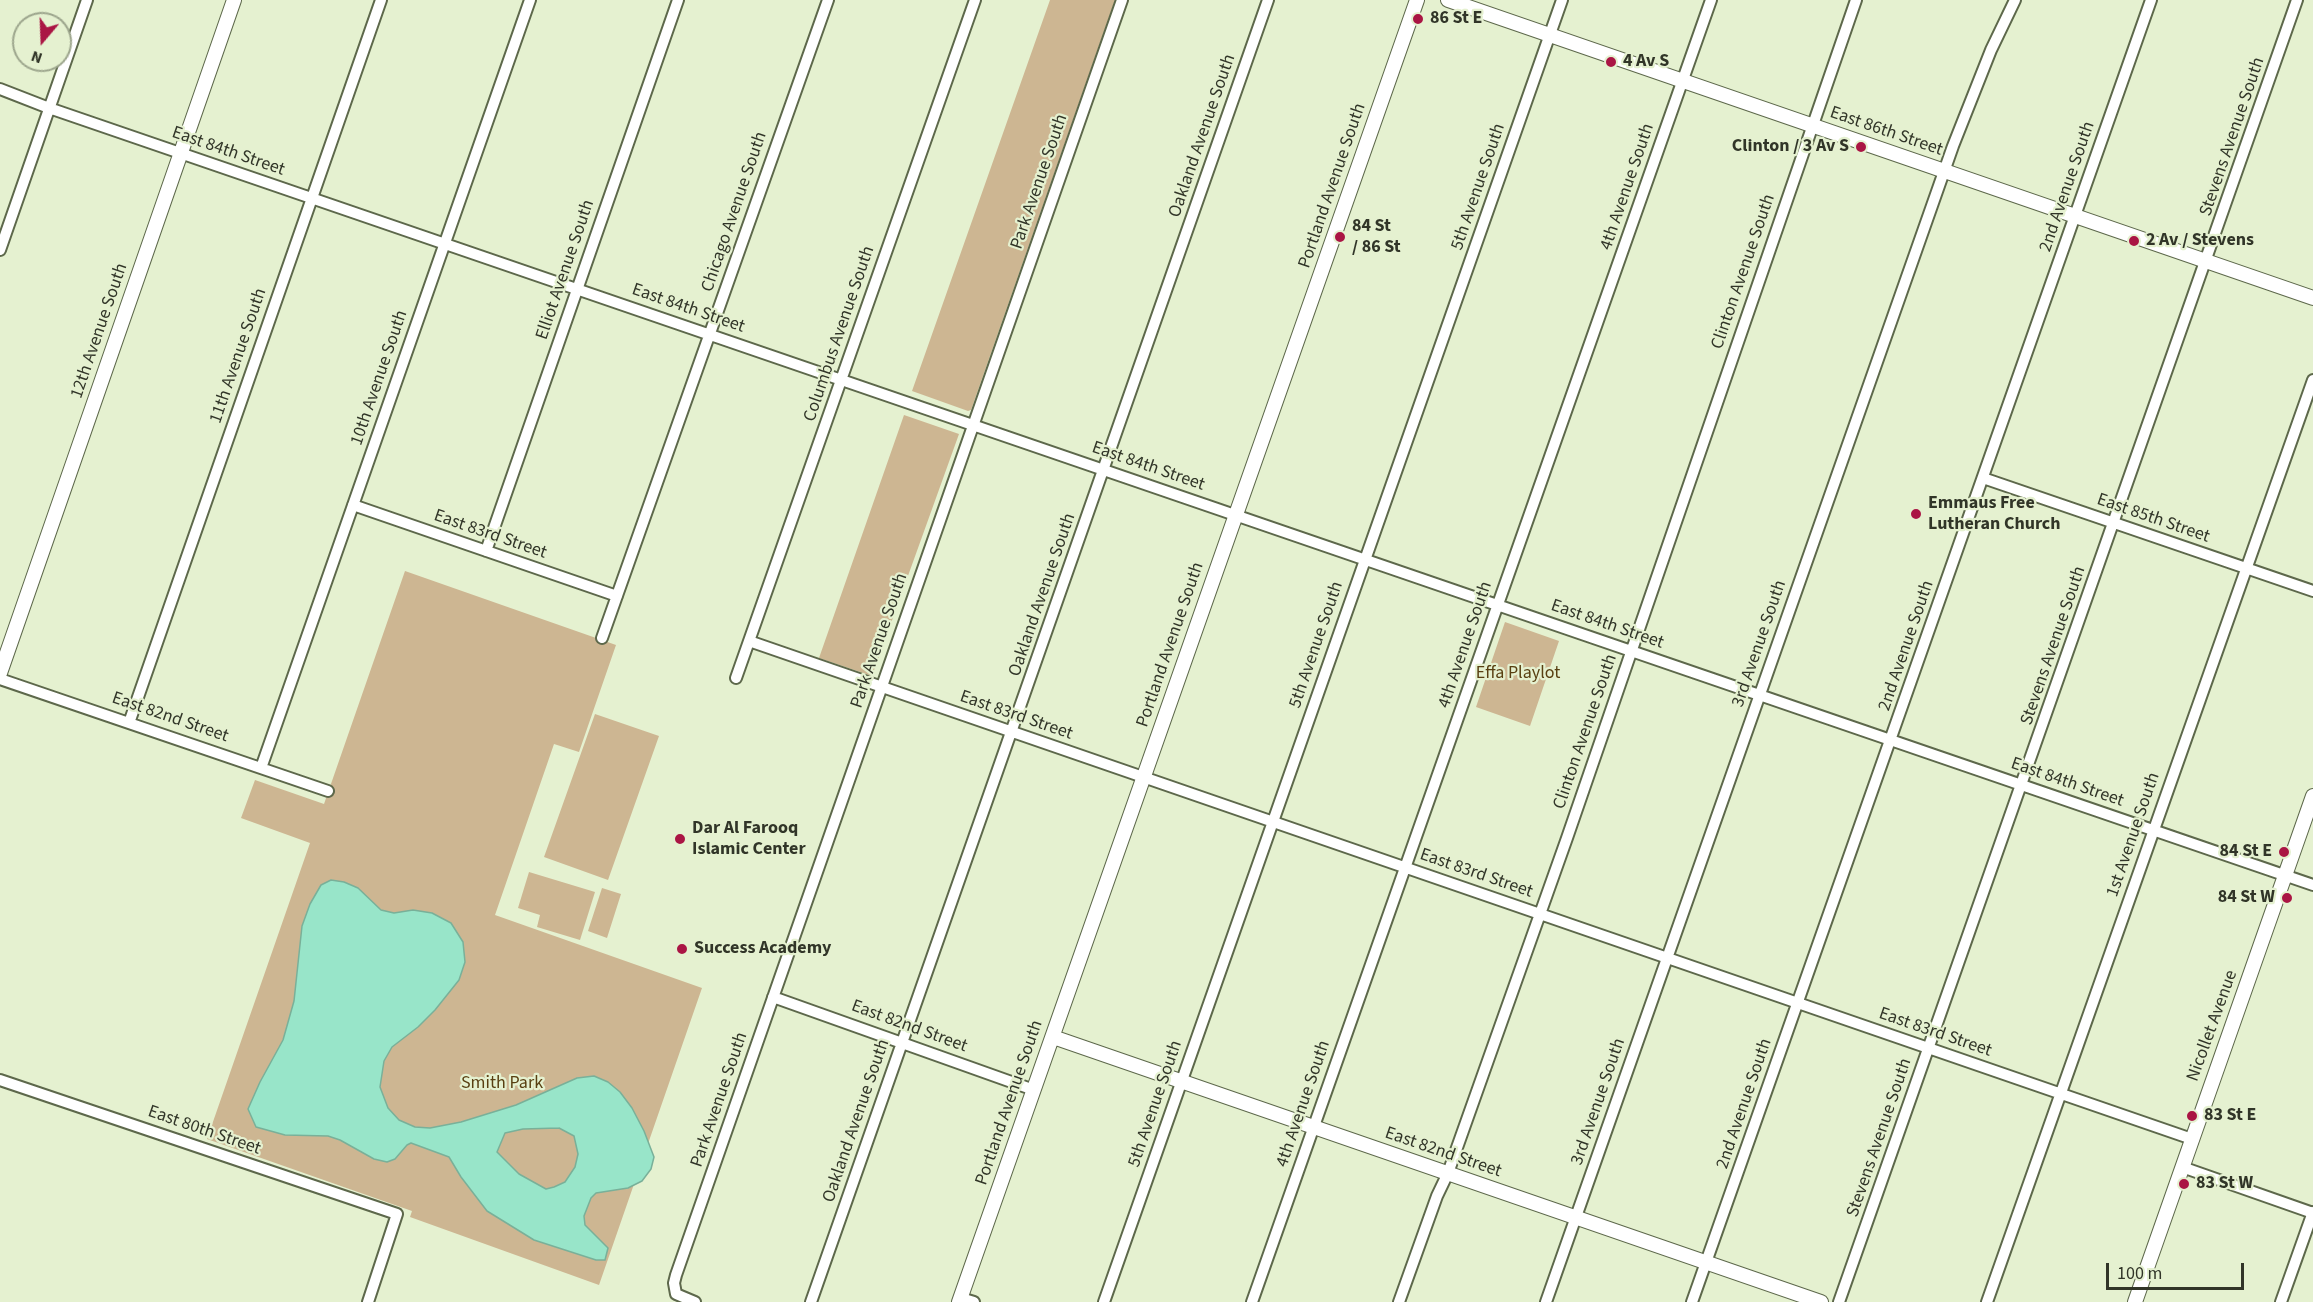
<!DOCTYPE html>
<style>
body{margin:0}
#map{position:relative;width:2313px;height:1302px;overflow:hidden;background:#e5f1d0;font-family:"Source Sans 3",sans-serif}
canvas{display:block}
.north{position:absolute;left:12px;top:12px;width:60px;height:60px;box-sizing:border-box;background:#e5f1d0;border:2px solid #9da68d;border-radius:50%;rotate:199deg;font-size:16px;font-weight:700;line-height:24px;text-align:center;color:#313528}
.north::after{content:'';display:block;margin:auto;width:21px;height:27px;background:#aa1544;clip-path:polygon(50% 0,100% 100%,50% 72%,0 100%)}
.scale{position:absolute;left:2106px;top:1263px;width:138px;height:27px;box-sizing:border-box;border:3px solid #313528;border-top:0;padding-left:8px;font-size:18px;line-height:21px;white-space:nowrap;color:#313528;-webkit-text-stroke:4px #e5f1d0;paint-order:stroke}
</style>
<div id="map">
<canvas width="2313" height="1302"></canvas>
<div class="north">N</div>
<div class="scale">100 m</div>
</div>
<script>
const context = document.querySelector('canvas').getContext('2d');
context.lineJoin = 'round';
function fill(path, color) {
  context.fillStyle = color;
  context.fill(path, 'evenodd');
}
function toPath(rows) {
  const path = new Path2D();
  for (const r of rows) {
    path.moveTo(r[0], r[1]);
    for (let i = 2; i < r.length; i += 2) path.lineTo(r[i], r[i + 1]);
  }
  return path;
}
function stroke(path, color, width, dash) {
  context.strokeStyle = color;
  context.lineWidth = width;
  context.lineCap = dash ? 'butt' : 'round';
  context.setLineDash(dash || []);
  context.stroke(path);
}
function drawText(font, color, halo, rows, align = 'center') {
  context.font = font + ' "Source Sans 3",sans-serif';
  context.lineWidth = 4.5;
  context.setLineDash([]);
  context.textBaseline = 'middle';
  context.strokeStyle = halo;
  context.fillStyle = color;
  for (const [text, x, y, turn = 0] of rows) {
    context.save();
    context.translate(x, y);
    context.rotate((+turn || 0) * Math.PI / 180);
    context.textAlign = isNaN(turn) ? turn : align;
    if (halo) context.strokeText(text, 0, 0);
    context.fillText(text, 0, 0);
    context.restore();
  }
}
const green = toPath([
 [1050,0,1115,0,971,410,968,411,912,391],
 [904,415,959,434,872,676,819,658],
 [405,571,616,645,579,752,554,744,495,915,702,988,599,1285,410,1217,412,1211,207,1139,310,843,241,818,255,780,324,804],
 [1505,622,1559,641,1530,726,1476,707],
 [595,714,659,736,608,880,544,857],
 [529,872,595,892,580,940,537,927,540,915,518,908],
 [602,888,621,894,607,938,588,931]
]);
const water = toPath([
 [331,880,344,882,358,888,381,910,394,913,413,910,432,913,451,923,463,942,465,962,459,980,435,1010,418,1027,392,1047,384,1061,380,1087,388,1108,399,1120,415,1127,430,1128,461,1122,516,1105,577,1078,594,1076,608,1082,620,1092,632,1108,644,1131,654,1157,651,1169,642,1181,628,1188,596,1193,591,1198,584,1216,585,1225,608,1248,605,1260,596,1260,534,1240,487,1211,461,1177,449,1157,411,1143,407,1145,395,1159,387,1162,374,1159,340,1140,328,1136,285,1135,256,1127,248,1109,260,1082,283,1040,294,1001,302,926,310,904,321,885,331,880],
 [559,1128,574,1136,578,1154,575,1167,565,1182,554,1187,546,1189,519,1174,497,1152,505,1133,523,1129,559,1128]
]);
const street = toPath([
 [0,89,49,108,2313,885],
 [0,250,87,0],
 [1983,478,2313,591],
 [353,505,617,596],
 [486,551,678,0],
 [602,638,828,0],
 [749,641,2192,1139],
 [736,678,975,0],
 [0,679,328,791],
 [129,723,381,0],
 [261,768,530,0],
 [773,997,1034,1090],
 [0,1080,397,1214,368,1302],
 [2182,1167,2313,1213],
 [961,1298,974,1302],
 [695,1302,676,1294,674,1283,676,1275,1122,0],
 [811,1302,1268,0],
 [1104,1302,1562,0],
 [1252,1302,1711,0],
 [1399,1302,1437,1196,1448,1173,1567,838,1856,0],
 [1546,1302,1953,146,1991,50,2015,0],
 [1692,1302,2151,0],
 [1839,1302,2297,0],
 [1987,1302,2313,380],
 [2281,1302,2313,1212]
]);
const secondary = toPath([
 [1448,0,2313,298],
 [0,673,234,0],
 [1053,1037,1821,1302],
 [959,1302,1417,0],
 [2135,1302,2313,796]
]);
const markers = [
 [1418,19,6,"#aa1544"],
 [1611,62,6,"#aa1544"],
 [1861,147,6,"#aa1544"],
 [1340,237,6,"#aa1544"],
 [2134,241,6,"#aa1544"],
 [1916,514,6,"#aa1544"],
 [680,839,6,"#aa1544"],
 [2284,852,6,"#aa1544"],
 [2287,898,6,"#aa1544"],
 [682,949,6,"#aa1544"],
 [2192,1116,6,"#aa1544"],
 [2184,1184,6,"#aa1544"]
];
const poiNames = [
 ["86 St E",1430,19],
 ["4 Av S",1623,62],
 ["Clinton / 3 Av S",1849,147,"right"],
 ["84 St",1352,227],
 ["/ 86 St",1352,248],
 ["2 Av / Stevens",2146,241],
 ["Emmaus Free",1928,504],
 ["Lutheran Church",1928,525],
 ["Dar Al Farooq",692,829],
 ["Islamic Center",692,850],
 ["84 St E",2272,852,"right"],
 ["84 St W",2275,898,"right"],
 ["Success Academy",694,949],
 ["83 St E",2204,1116],
 ["83 St W",2196,1184]
];
const streetNames = [
 ["East 86th Street",1886,132,19],
 ["Oakland Avenue South",1203,136,-71],
 ["Stevens Avenue South",2233,137,-71],
 ["East 84th Street",228,152,19],
 ["Park Avenue South",1040,182,-71],
 ["Portland Avenue South",1333,186,-71],
 ["5th Avenue South",1479,187,-71],
 ["4th Avenue South",1628,187,-71],
 ["2nd Avenue South",2068,187,-71],
 ["Chicago Avenue South",735,212,-71],
 ["Elliot Avenue South",566,270,-71],
 ["Clinton Avenue South",1744,272,-71],
 ["East 84th Street",688,309,19],
 ["12th Avenue South",100,331,-71],
 ["Columbus Avenue South",840,334,-71],
 ["11th Avenue South",239,356,-71],
 ["10th Avenue South",380,378,-71],
 ["East 84th Street",1148,467,19],
 ["East 85th Street",2153,519,19],
 ["East 83rd Street",490,535,19],
 ["Oakland Avenue South",1043,595,-71],
 ["East 84th Street",1607,625,19],
 ["Park Avenue South",880,641,-71],
 ["3rd Avenue South",1760,644,-71],
 ["Portland Avenue South",1171,645,-71],
 ["5th Avenue South",1317,645,-71],
 ["4th Avenue South",1466,645,-71],
 ["2nd Avenue South",1907,646,-71],
 ["Stevens Avenue South",2054,646,-71],
 ["East 83rd Street",1016,716,19],
 ["East 82nd Street",170,718,19],
 ["Clinton Avenue South",1586,732,-71],
 ["East 84th Street",2067,783,19],
 ["1st Avenue South",2134,835,-71],
 ["East 83rd Street",1476,874,19],
 ["Nicollet Avenue",2213,1026,-70],
 ["East 82nd Street",909,1027,20],
 ["East 83rd Street",1935,1033,19],
 ["Park Avenue South",720,1100,-71],
 ["3rd Avenue South",1599,1102,-71],
 ["Portland Avenue South",1010,1103,-71],
 ["5th Avenue South",1156,1104,-71],
 ["4th Avenue South",1304,1104,-71],
 ["2nd Avenue South",1745,1104,-71],
 ["Oakland Avenue South",857,1121,-71],
 ["East 80th Street",204,1131,19],
 ["Stevens Avenue South",1880,1138,-71],
 ["East 82nd Street",1443,1153,19]
];
const parkNames = [
 ["Effa Playlot",1518,674],
 ["Smith Park",502,1084]
];
fill(green, '#cdb692');
fill(water, '#98e5c9');
stroke(water, '#79b099', 1.5);
stroke(street, '#5d684b', 14);
stroke(secondary, '#5d684b', 16);
stroke(street, '#fff', 10);
stroke(secondary, '#fff', 14);
for (const [x, y, r, color] of markers) {
  const dot = new Path2D();
  dot.arc(x, y, r, 0, 2 * Math.PI);
  context.fillStyle = color;
  context.fill(dot);
  stroke(dot, '#e5f1d0', 2);
}
drawText('bold 18px', '#313528', '#e5f1d0', poiNames, 'left');
drawText('18px', '#313528', '#e5f1d0', streetNames);
drawText('18px', '#583f11', '#e5f1d0', parkNames);
</script>
